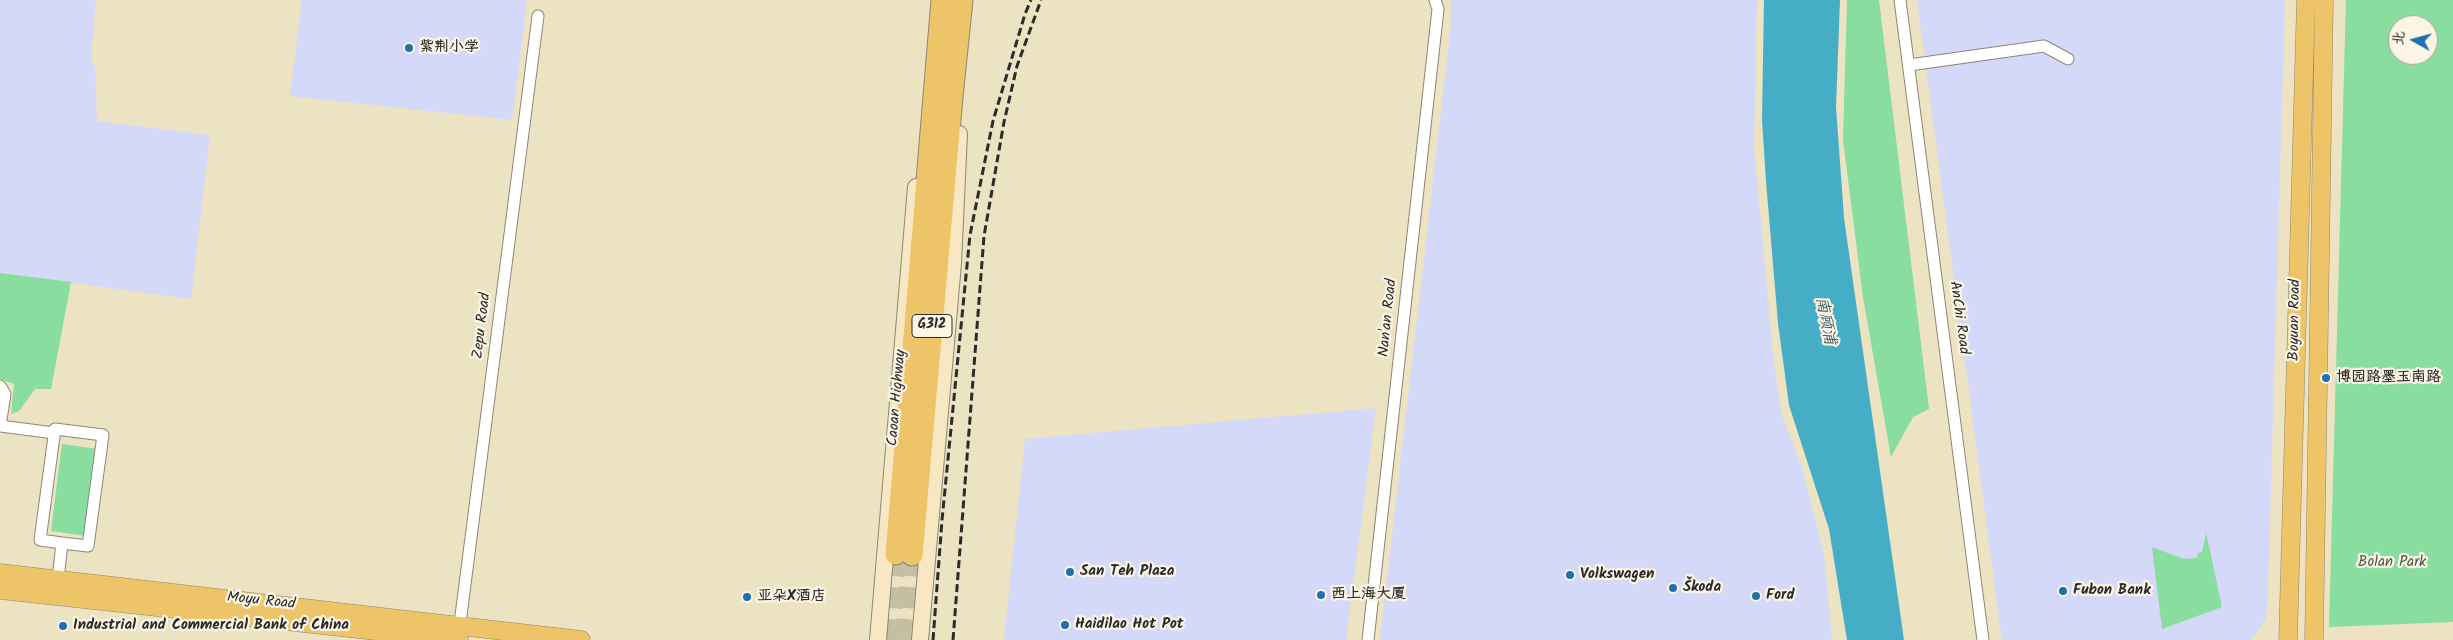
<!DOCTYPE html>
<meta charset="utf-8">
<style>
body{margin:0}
#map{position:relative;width:2453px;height:640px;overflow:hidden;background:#ebe3c1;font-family:Kalam,"LXGW WenKai TC",sans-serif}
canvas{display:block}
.north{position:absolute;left:2388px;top:15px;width:50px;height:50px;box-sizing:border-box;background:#fcf5e5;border:1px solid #a8a49b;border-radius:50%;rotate:277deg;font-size:14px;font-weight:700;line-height:20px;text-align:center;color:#2b2b2b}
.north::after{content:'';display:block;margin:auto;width:18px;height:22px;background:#1f6fb2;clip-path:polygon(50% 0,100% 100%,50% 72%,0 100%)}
</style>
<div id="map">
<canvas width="2453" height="640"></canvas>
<div class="north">北</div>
</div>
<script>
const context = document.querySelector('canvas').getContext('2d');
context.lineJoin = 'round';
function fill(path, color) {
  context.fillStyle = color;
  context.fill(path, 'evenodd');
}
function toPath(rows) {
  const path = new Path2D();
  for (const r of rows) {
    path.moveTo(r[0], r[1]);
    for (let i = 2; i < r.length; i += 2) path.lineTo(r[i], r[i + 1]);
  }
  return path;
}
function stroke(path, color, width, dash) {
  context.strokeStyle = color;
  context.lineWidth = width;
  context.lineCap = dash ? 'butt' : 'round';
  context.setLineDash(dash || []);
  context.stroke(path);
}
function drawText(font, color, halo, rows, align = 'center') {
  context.font = font + ' Kalam,"LXGW WenKai TC",sans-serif';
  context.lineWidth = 4.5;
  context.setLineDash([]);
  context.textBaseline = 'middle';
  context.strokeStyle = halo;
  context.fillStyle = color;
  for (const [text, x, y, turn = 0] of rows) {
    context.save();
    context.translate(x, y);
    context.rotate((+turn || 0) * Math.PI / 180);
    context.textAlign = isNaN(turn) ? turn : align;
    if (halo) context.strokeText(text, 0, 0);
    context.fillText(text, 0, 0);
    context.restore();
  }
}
const built = toPath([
 [0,0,96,0,91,59,95,68,97,121,210,135,191,299,0,273],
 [302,0,527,0,512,120,290,96],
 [1451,0,1757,0,1754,148,1773,354,1781,412,1802,468,1824,554,1832,640,1380,640,1451,25],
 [1917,0,2285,0,2268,587,2266,619,2251,640,2002,640],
 [1376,408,1346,640,1004,640,1025,439]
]);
const green = toPath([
 [1847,0,1879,0,1929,409,1913,417,1891,457,1863,297,1843,140],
 [2346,0,2453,0,2453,622,2329,627],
 [2398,25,2428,25,2428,55,2398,55],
 [0,273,71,282,51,389,35,389,19,411,11,414,14,384,0,379],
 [62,444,98,449,86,536,51,531],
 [2204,523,2222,607,2162,629,2152,547,2184,559,2197,558,2198,553,2202,552,2206,534]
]);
const water = toPath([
 [1764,0,1840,0,1836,107,1844,218,1904,640,1847,640,1829,529,1789,405,1778,323,1766,181,1762,120]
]);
const highwayTunnel = toPath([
 [889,640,896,554],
 [905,640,912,555]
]);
const street = toPath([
 [1900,0,1983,640],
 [1909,65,2044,46,2068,59],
 [0,386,5,394,0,426,54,433],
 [58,579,62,543,40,540,55,429,103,435,88,546,62,543],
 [459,631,538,16],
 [1368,640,1438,9,1435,0]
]);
const secondary = toPath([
 [878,640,916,187],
 [920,640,953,263,959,134]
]);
const primary = toPath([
 [0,573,581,640],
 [0,590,459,640],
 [2288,640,2306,0],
 [2314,640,2324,0]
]);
const highway = toPath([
 [896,554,942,0],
 [912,555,952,97,962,0]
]);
const rail = toPath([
 [933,640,942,520,970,235,993,121,1025,14,1031,0],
 [953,640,984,236,1004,122,1017,66,1041,0]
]);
const markers = [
 [409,48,5,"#1f6fb2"],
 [2326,378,5,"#1f6fb2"],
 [1070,572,5,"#1f6fb2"],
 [1570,575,5,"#1f6fb2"],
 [1673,588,5,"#1f6fb2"],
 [2063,591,5,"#1f6fb2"],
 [1321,595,5,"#1f6fb2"],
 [1756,596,5,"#1f6fb2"],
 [747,597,5,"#1f6fb2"],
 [1065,625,5,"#1f6fb2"],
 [63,626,5,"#1f6fb2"]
];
const shields = [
 [932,326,40]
];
const shieldNames = [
 ["G312",932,326]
];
const poiNames = [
 ["紫荆小学",419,48],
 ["博园路墨玉南路",2336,378],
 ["San Teh Plaza",1080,572],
 ["Volkswagen",1580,575],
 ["Škoda",1683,588],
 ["Fubon Bank",2073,591],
 ["西上海大厦",1331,595],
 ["Ford",1766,596],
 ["亚朵X酒店",757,597],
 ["Haidilao Hot Pot",1075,625],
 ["Industrial and Commercial Bank of China",73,626]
];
const streetNames = [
 ["Nan'an Road",1389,318,-84],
 ["AnChi Road",1958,318,82],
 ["Boyuan Road",2296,320,-89],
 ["Zepu Road",483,326,-83],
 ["Caoan Highway",898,398,-85],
 ["Moyu Road",261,602,6]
];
const parkNames = [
 ["Bolan Park",2392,563]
];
const waterNames = [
 ["南顾浦",1824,321,79]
];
fill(built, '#d4d8f9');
fill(green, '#88dd9f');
fill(water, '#45adc5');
stroke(highwayTunnel, '#c5bea3', 21, [21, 11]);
stroke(street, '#8b8776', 13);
stroke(secondary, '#8b8776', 18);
stroke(primary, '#8b8776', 19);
stroke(highway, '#8b8776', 23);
stroke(street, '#fff', 11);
stroke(secondary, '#f8e7c3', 16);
stroke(primary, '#eec469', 18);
stroke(highway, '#eec469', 21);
stroke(rail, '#2b2b2b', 3, [8, 4]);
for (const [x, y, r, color] of markers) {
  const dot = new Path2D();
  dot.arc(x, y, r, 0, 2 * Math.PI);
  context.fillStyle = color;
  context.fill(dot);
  stroke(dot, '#fcf5e5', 2);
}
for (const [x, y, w] of shields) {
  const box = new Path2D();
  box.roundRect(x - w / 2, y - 11.5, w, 23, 4);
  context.fillStyle = '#fcf5e5';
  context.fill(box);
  stroke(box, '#2b2b2b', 1);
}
drawText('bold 14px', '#2b2b2b', null, shieldNames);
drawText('bold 15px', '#2b2b2b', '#fcf5e5', poiNames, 'left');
drawText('15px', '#2b2b2b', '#fcf5e5', streetNames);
drawText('15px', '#425848', '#fcf5e5', parkNames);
drawText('italic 16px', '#345861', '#fcf5e5', waterNames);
</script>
